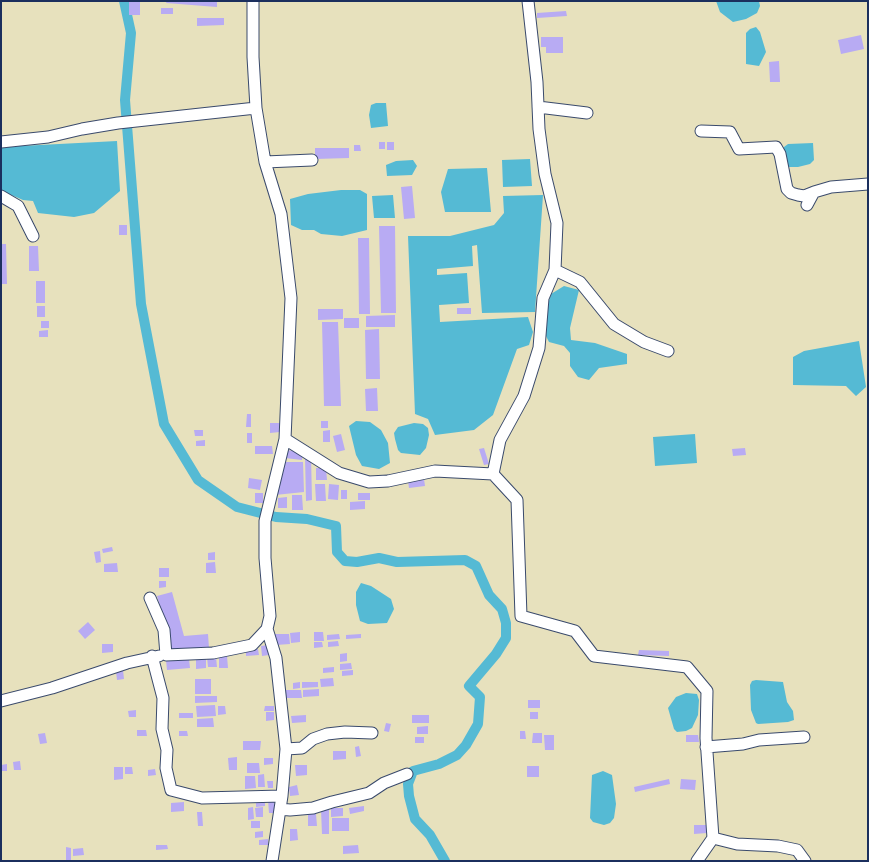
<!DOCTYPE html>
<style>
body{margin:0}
#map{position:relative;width:869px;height:862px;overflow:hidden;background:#e7e1bd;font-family:Sriracha,sans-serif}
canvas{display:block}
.frame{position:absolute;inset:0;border:2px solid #1b2f5e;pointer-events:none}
</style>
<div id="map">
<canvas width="869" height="862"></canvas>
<div class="frame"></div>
</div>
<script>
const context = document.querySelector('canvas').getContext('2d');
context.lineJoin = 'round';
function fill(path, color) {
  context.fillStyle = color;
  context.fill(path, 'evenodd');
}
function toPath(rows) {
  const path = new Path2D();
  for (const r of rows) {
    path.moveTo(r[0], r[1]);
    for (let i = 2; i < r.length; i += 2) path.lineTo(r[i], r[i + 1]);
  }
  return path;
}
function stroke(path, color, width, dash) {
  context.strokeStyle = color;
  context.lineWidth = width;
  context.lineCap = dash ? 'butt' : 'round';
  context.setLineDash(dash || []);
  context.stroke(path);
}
const water = toPath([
 [716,1,759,1,760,6,757,13,746,19,733,22,720,12],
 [756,27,760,32,766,52,759,66,746,64,746,33,750,29],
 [376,103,386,103,388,126,371,128,369,115,371,105],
 [117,141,120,191,94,213,74,217,38,213,33,201,23,200,2,191,1,147],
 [813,143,814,160,810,164,798,167,788,167,783,154,784,147,788,144],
 [530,159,532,186,503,187,502,160],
 [413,160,417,166,412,175,387,176,386,165,396,161],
 [487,168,491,212,445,212,441,192,448,169],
 [341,190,360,190,367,194,367,230,342,236,321,234,314,230,302,230,291,225,290,199,308,194],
 [393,195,395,218,374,218,372,196],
 [543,195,535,312,482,313,477,245,472,246,473,266,437,269,437,275,467,273,469,303,439,305,440,322,528,317,533,332,529,345,517,349,493,415,474,430,435,435,428,419,415,414,408,236,450,236,494,225,504,213,503,196],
 [564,286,579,290,570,328,571,340,595,343,627,354,627,364,599,368,589,380,578,377,570,366,570,353,564,346,549,342,546,336,547,308,551,294],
 [859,341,866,387,856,396,846,386,793,385,793,357,804,351],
 [356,421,370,422,381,430,388,443,390,463,379,469,362,466,356,455,349,426],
 [414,423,423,424,428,428,429,435,426,448,420,455,401,453,398,450,395,439,394,433,398,427],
 [695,434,697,463,655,466,653,437],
 [361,583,371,586,391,599,394,609,387,623,368,624,360,621,356,605,356,592],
 [756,680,783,682,787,702,793,711,794,720,788,722,758,724,756,723,751,710,750,685,752,681],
 [686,693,697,694,699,700,698,715,692,728,686,731,677,732,674,729,668,708,676,697],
 [603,771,612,775,616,804,614,818,610,823,604,825,593,822,590,818,592,775]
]);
const canal = toPath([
 [124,1,131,33,125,100,141,304,164,424,198,480,237,507,276,517,307,519,336,526,337,552,345,561,357,562,379,558,397,562,465,560,476,566,489,595,502,609,506,623,506,638,496,654,469,686,480,697,478,724,466,745,457,755,439,764,413,771,408,784,409,796,415,819,430,835,445,861]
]);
const building = toPath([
 [129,1,140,1,140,15,129,15],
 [167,1,217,1,217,7,166,3],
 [161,8,173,8,173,14,161,14],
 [566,11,567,16,537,18,537,13],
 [197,18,224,18,224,25,197,26],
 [861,35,864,49,841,54,838,40],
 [541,37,563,37,563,53,546,53,546,47,541,47],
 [779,61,780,82,770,82,769,62],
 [379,142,385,142,385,149,379,149],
 [387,142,394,142,394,150,387,150],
 [354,145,360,145,361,151,354,151],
 [315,148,349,148,349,158,315,159],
 [412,186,415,218,404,219,401,187],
 [119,225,127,225,127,235,119,235],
 [379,226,395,226,396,313,381,313],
 [358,238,369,238,370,314,359,314],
 [1,244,6,244,7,284,1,284],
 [29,246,38,246,39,271,29,271],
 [36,281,45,281,45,303,36,303],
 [37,306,45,306,45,317,37,317],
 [457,308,471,308,471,314,457,314],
 [318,309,343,309,343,319,318,320],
 [395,315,395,327,366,327,366,316],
 [344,318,359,318,359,328,344,328],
 [41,321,49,321,49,328,41,328],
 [322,322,338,322,341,406,324,406],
 [379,329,380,379,366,379,365,330],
 [48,330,48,337,39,337,39,331],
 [377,388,378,411,366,411,365,389],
 [247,414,251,414,251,427,246,427],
 [321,421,328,421,328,428,321,428],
 [270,423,280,423,280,432,270,433],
 [194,430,203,430,203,436,195,436],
 [330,430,330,442,323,442,323,431],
 [247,433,252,433,252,443,247,443],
 [341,434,345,450,337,452,333,436],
 [205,440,205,446,196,446,196,441],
 [255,446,272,446,273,454,255,454],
 [484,448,489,464,484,465,479,449],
 [745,448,746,455,733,456,732,449],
 [286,450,303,452,302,460,285,458],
 [305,456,311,456,312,500,306,501],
 [284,462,303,462,304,492,275,495],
 [316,468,326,468,327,480,316,480],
 [249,478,262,480,260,490,248,488],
 [424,479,425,486,409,488,408,481],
 [315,484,325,484,326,501,316,501],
 [329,484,339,485,338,500,328,499],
 [341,490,347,490,347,499,341,499],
 [255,493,263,493,263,503,255,503],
 [358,493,370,493,370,500,358,500],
 [292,495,302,495,303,510,292,510],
 [287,497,287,508,278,508,278,498],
 [365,501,365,509,350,510,350,502],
 [112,547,113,551,103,553,102,549],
 [100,551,101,562,96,563,94,552],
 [215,552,215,560,208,560,208,553],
 [215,562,216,573,206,573,206,563],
 [117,563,118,572,104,572,104,564],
 [159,568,169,568,169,577,159,577],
 [159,581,166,581,166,587,159,588],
 [172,592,184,636,208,634,209,648,170,651,170,640,157,596],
 [88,622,95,630,85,639,78,631],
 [300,632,300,642,291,643,290,633],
 [314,632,323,632,324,641,314,641],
 [275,634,289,634,290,644,276,645],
 [339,634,340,639,327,640,327,635],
 [361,634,361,638,346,639,346,635],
 [338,641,339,646,328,647,328,642],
 [314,642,322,642,323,647,314,648],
 [102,644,113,644,113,652,102,653],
 [268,645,269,655,262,656,261,646],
 [258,649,259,655,246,656,246,650],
 [639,650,669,651,669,656,638,655],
 [347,653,347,661,340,662,340,654],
 [227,656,228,668,219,668,219,657],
 [207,657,216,657,217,667,208,667],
 [206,658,206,668,196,669,196,659],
 [189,659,190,668,167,670,166,660],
 [351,663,352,669,340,670,340,664],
 [334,667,334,672,323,673,323,668],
 [123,670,124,679,117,680,116,671],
 [353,670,353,675,342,676,342,671],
 [333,678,334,686,321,687,320,679],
 [195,679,211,679,211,694,195,694],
 [300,682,300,688,293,689,293,683],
 [302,682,318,682,318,687,302,688],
 [319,689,319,696,303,697,303,690],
 [286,690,301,690,302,698,286,698],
 [195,696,217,696,217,702,195,703],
 [528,700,540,700,540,708,528,708],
 [215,705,216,716,197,717,196,706],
 [218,706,225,706,226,714,218,715],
 [265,706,274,706,274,711,264,711],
 [136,710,136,717,129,717,128,711],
 [266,712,274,712,274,720,266,721],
 [530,712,538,712,538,719,530,719],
 [179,713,193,713,193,718,179,718],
 [306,715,306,722,292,723,291,716],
 [412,715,429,715,429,723,412,723],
 [213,718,214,727,197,727,197,719],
 [386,723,391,724,389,732,384,731],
 [428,726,428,734,417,734,417,727],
 [137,730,146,730,147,736,137,736],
 [179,731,187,731,188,736,179,736],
 [520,731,525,731,526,739,520,739],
 [45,733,47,743,40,744,38,734],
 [533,733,542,733,542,743,532,743],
 [544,735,554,735,554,750,545,750],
 [686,735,698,735,699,742,686,742],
 [415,737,424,737,424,743,415,743],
 [243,741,261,741,260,750,243,750],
 [359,746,361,756,356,757,355,747],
 [333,751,346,751,346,759,333,760],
 [237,757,237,770,229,770,228,758],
 [264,758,273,758,273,764,264,765],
 [20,761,21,770,14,770,13,762],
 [247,763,259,763,260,773,247,773],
 [7,764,7,771,1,771,1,765],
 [295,765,307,765,307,775,296,776],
 [527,766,539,766,539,777,527,777],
 [114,767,123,767,123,779,114,780],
 [125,767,132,767,133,774,125,774],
 [155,769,156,775,148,776,148,770],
 [264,774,265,787,258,787,258,775],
 [245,776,255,776,256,788,245,789],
 [669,779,670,784,635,792,634,787],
 [681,779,696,780,695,790,680,789],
 [267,781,273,781,273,788,268,788],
 [297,785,299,795,290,796,289,787],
 [256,800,265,800,265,806,256,807],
 [268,800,274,800,275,813,269,813],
 [184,802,184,811,171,812,171,803],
 [364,806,364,811,350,814,349,808],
 [253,807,254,819,248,820,248,808],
 [263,807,263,817,256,817,255,808],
 [331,808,343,808,343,816,331,817],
 [321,810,329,810,329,834,322,834],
 [197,812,202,812,203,826,198,826],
 [308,814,316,814,317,826,308,826],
 [332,818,349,818,349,831,332,831],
 [251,821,260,821,260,828,251,828],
 [694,825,707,825,707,833,694,834],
 [290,829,297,829,298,840,290,841],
 [263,831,263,837,255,838,255,832],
 [268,839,268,845,259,845,259,840],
 [156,845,167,845,168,849,156,850],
 [358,845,359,853,343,854,343,846],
 [66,847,71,848,71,861,66,860],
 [83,848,84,855,73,856,73,849]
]);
const minor = toPath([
 [253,1,253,57,256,108],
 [528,1,537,82,539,129,545,174,557,223,555,270],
 [538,107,587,113],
 [701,131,730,132,739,149,776,147,780,154,787,189,791,193,798,195,804,196,814,192],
 [1,142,48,137,82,129,118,123,256,108,265,162,281,214,291,298,285,439,265,521,265,558,270,616,267,629,252,645,213,653,166,655,164,630,150,598],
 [265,162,312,160],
 [1,196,18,206,33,236],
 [807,205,814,192,831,187,868,184],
 [285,439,339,473,369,482,388,481,435,471,493,474,500,440,524,396,539,348,543,298,555,270,580,282,614,324,644,342,668,351],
 [493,474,517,500,521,616,575,631,594,656,687,667,707,691,706,738,713,838,697,861],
 [267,629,276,658,286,749,282,796],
 [152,656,163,698,162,729,167,750,166,768,171,790,202,798,282,796,280,809,290,810,313,808,332,802,369,793,384,783,407,774],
 [1,701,52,688,127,663,159,656],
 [706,747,743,744,759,740,804,737],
 [286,749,302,748,313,739,327,734,345,732,372,733],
 [713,838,737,844,778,846,797,850,805,861],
 [272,861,280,809]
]);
fill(water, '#55bad4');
stroke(canal, '#55bad4', 10);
fill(building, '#b8abf3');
stroke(minor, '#3a4a6c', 13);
stroke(minor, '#fff', 11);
</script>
